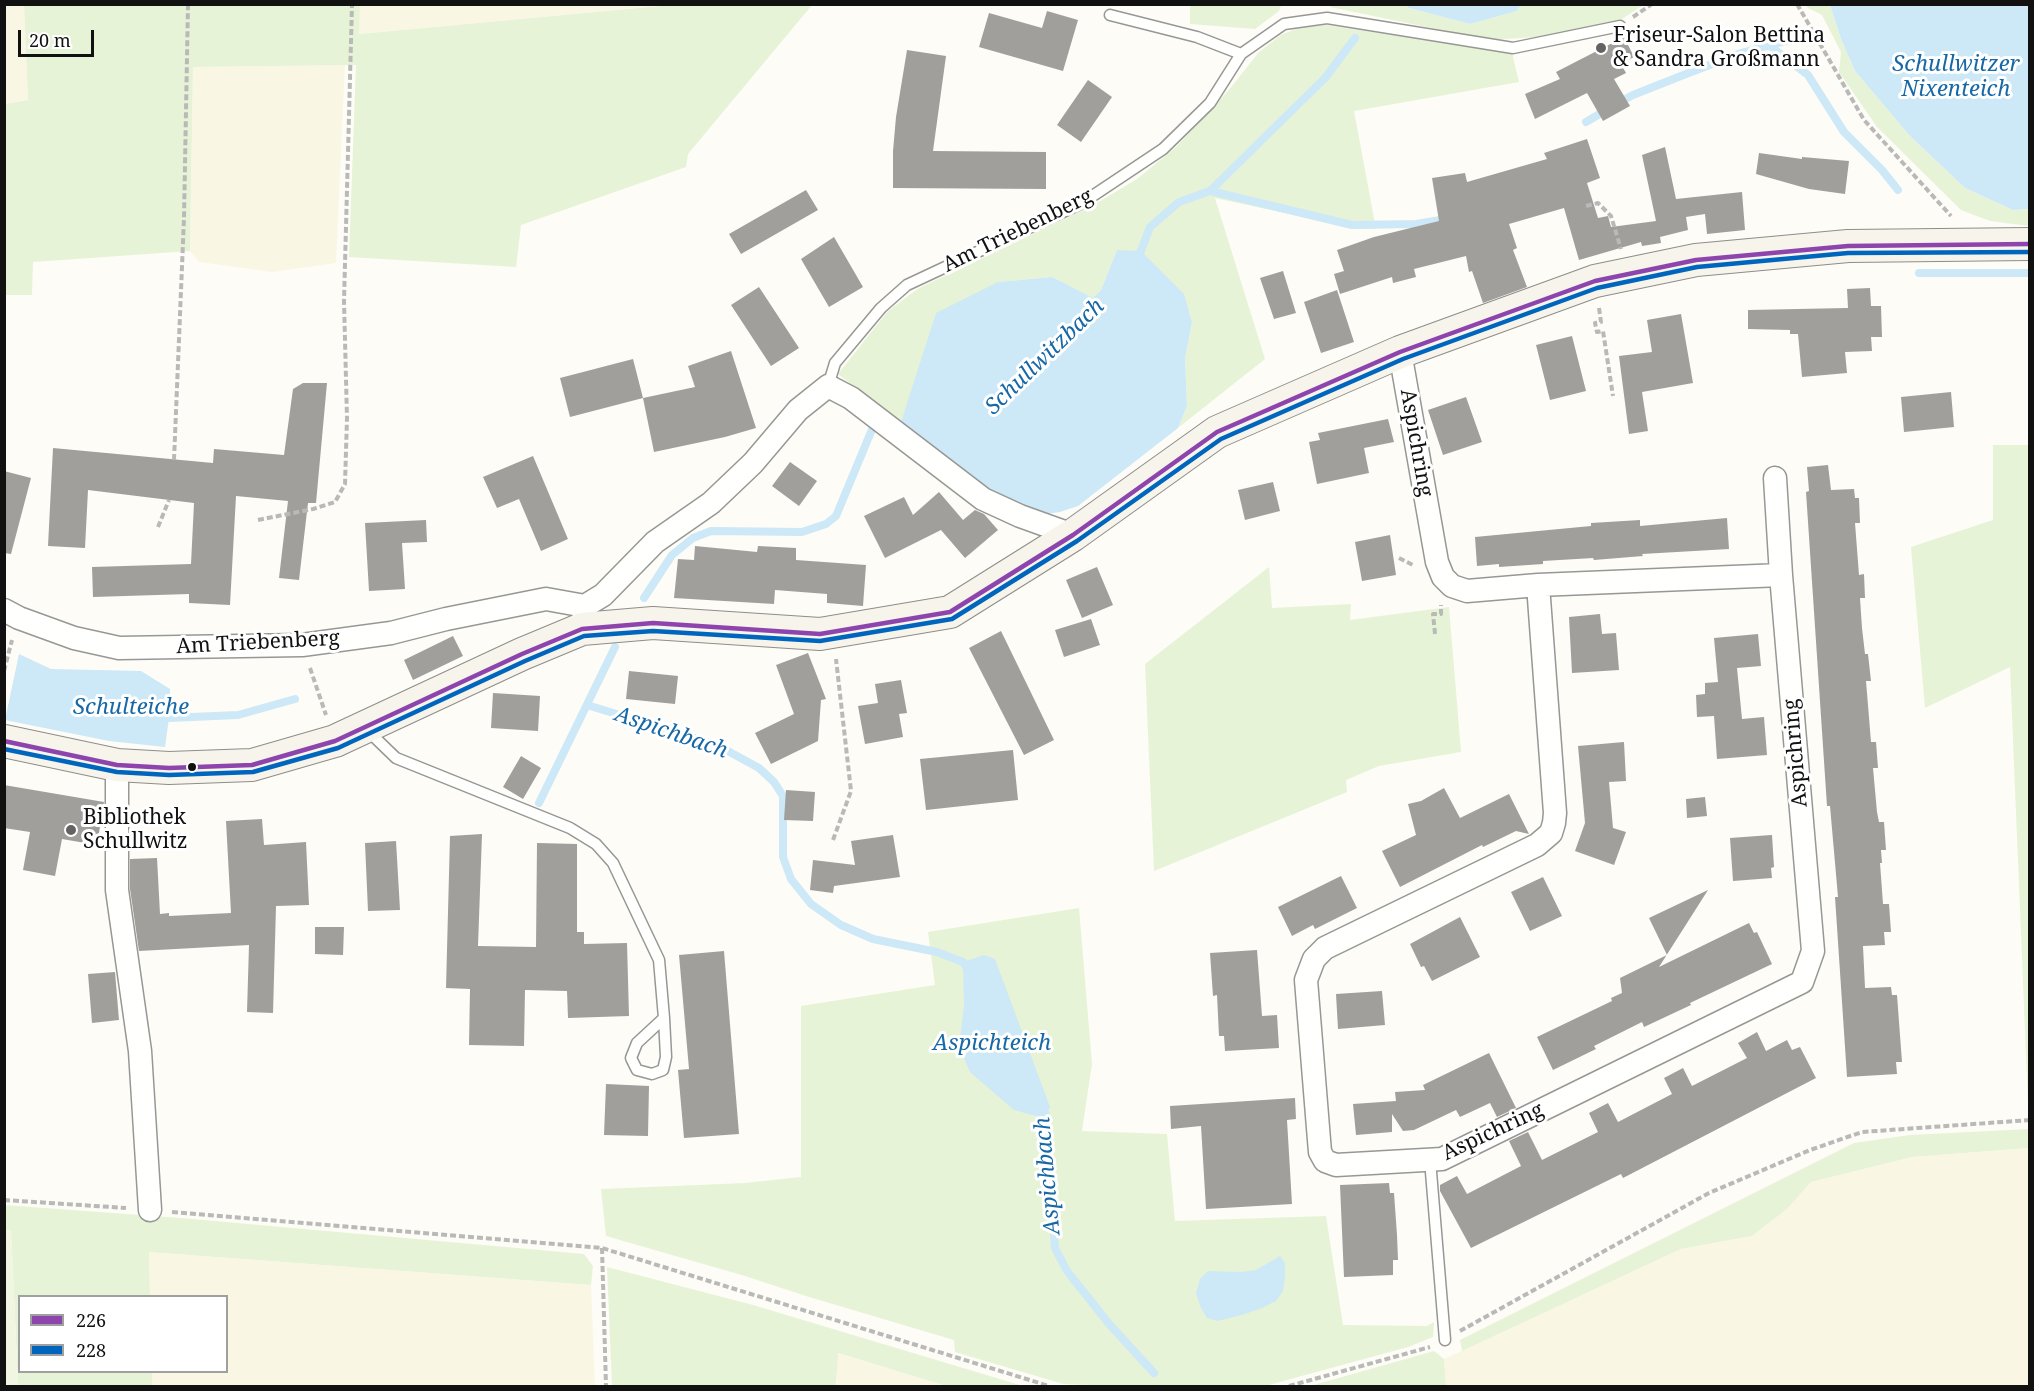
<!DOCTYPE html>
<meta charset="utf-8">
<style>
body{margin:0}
#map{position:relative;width:2034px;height:1391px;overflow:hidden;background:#fdfcf7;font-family:"Noto Serif",serif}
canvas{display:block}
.frame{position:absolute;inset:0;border:6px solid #111;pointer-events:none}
.legend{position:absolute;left:18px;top:1295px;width:210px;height:78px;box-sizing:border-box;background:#fff;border:2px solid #a0a0a0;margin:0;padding:8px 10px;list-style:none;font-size:18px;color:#111}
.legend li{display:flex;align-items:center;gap:12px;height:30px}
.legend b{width:30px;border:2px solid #a0a0a0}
.scale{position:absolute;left:18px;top:30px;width:76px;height:27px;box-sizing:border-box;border:3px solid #111;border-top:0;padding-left:8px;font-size:18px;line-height:21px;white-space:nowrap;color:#111;-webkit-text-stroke:4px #fff;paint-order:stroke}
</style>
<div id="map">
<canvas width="2034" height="1391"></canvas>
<div class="frame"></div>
<ul class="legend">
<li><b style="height:8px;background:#8e44ad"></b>226</li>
<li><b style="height:8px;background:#0065bd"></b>228</li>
</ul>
<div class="scale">20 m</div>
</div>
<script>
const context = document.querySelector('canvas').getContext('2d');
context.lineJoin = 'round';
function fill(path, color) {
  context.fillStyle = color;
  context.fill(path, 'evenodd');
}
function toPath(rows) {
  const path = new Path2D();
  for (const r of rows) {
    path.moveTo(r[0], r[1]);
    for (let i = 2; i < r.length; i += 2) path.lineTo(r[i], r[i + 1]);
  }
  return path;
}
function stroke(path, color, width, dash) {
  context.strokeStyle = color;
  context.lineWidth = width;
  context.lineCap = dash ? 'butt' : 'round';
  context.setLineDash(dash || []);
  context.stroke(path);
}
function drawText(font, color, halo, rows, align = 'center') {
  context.font = font + ' "Noto Serif",serif';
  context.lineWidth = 6;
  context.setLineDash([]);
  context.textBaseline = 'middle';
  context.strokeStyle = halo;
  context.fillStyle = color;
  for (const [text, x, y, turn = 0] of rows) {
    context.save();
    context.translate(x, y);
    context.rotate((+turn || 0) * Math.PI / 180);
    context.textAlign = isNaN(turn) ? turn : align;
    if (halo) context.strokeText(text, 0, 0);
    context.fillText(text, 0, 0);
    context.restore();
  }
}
const farmland = toPath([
 [4,5,24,5,28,100,5,104],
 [360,5,671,5,358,34],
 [345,65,336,263,272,272,199,262,190,251,193,67],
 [2029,1148,2029,1386,1446,1386,1444,1359,1681,1249,1752,1236,1787,1209,1811,1182,1912,1157],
 [149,1252,591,1285,595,1386,152,1386,152,1372,226,1372,226,1296,150,1296],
 [837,1353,946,1386,837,1386]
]);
const green = toPath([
 [1331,4,1405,5,1409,8,1470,24,1517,11,1521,5,1643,5,1619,21,1552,36,1489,40,1330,7],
 [24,5,360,5,359,34,671,5,812,5,688,154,686,167,521,225,516,267,349,257,356,65,193,67,190,251,33,262,32,295,5,295,5,104,28,100],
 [1190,5,1190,4,1281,5,1279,11,1255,29,1190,24],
 [1806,5,1830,5,1841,39,1855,71,1910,136,1965,188,2013,210,2029,209,2029,226,1990,221,1961,210,1877,127,1839,72,1841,52,1822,15,1808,8],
 [1326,25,1512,53,1519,82,1354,111,1376,229,1355,228,1215,198,1265,359,1178,428,1187,406,1185,358,1192,323,1117,250,1101,290,1093,299,1052,277,998,282,914,384,901,422,838,374,888,311,919,288,1092,206,1137,179,1176,147,1228,91,1259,52,1281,35,1301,27],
 [1993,445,2029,445,2029,1104,2028,1104,2010,667,1925,708,1911,547,1993,520],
 [1269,567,1272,608,1351,604,1350,620,1449,607,1461,752,1379,766,1346,780,1347,792,1154,871,1145,664],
 [1079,908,1092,1064,1082,1131,1167,1134,1175,1221,1326,1216,1343,1325,1427,1326,1434,1322,1433,1337,1408,1347,1265,1386,1106,1386,1063,1384,955,1352,954,1340,809,1297,745,1276,606,1236,601,1189,745,1183,801,1177,801,1006,935,985,928,932],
 [2029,1129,2029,1148,1912,1157,1811,1182,1787,1209,1752,1236,1681,1249,1462,1351,1460,1340,1854,1143,1910,1135],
 [4,1205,181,1218,584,1254,593,1266,591,1285,149,1252,150,1296,20,1296,20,1372,152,1372,152,1386,18,1386,11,1231,5,1230],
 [607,1267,753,1305,1023,1386,946,1386,838,1353,836,1386,612,1386],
 [1434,1351,1444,1359,1446,1386,1310,1386]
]);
const pitch = toPath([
 [5,1230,11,1230,18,1386,5,1386]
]);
const water = toPath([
 [1405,5,1521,5,1517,11,1470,24,1409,8],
 [1830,5,2029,5,2029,209,2013,210,1965,188,1910,136,1855,71,1841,39],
 [1117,250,1141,251,1184,294,1192,323,1185,358,1187,406,1178,428,1078,506,1060,512,1046,514,1004,501,901,422,936,313,998,282,1052,277,1093,298,1101,290],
 [19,654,51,669,141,671,170,689,169,718,165,747,109,741,5,720],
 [984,955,995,959,1050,1107,1046,1115,1040,1117,1014,1110,970,1072,959,1047,964,1006,963,962],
 [1280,1256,1285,1263,1285,1277,1283,1291,1276,1301,1262,1308,1242,1315,1217,1321,1207,1318,1201,1308,1196,1293,1200,1279,1208,1271,1241,1272,1256,1270]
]);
const stream = toPath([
 [1770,46,1808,75,1844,132,1882,170,1898,190],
 [1618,103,1633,95,1686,74,1741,53,1797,38],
 [1586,122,1608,109],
 [1210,191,1325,78,1355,38],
 [1135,259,1141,251,1150,227,1179,202,1210,191,1352,225,1416,224,1447,219],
 [1919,273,2030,273],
 [644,598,672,555,693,538,711,531,802,532,826,524,836,516,873,427],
 [587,705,715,744,759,768,774,782,783,796,783,857,791,879,811,904,841,925,873,939,937,952,963,962,969,971],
 [161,717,169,718,238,715,295,699],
 [539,803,615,647],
 [1043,1108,1046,1115,1055,1248,1067,1271,1110,1325,1154,1373]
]);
const building = toPath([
 [1047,11,1078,20,1063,71,979,47,989,13,1042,28],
 [1624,37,1634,57,1621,64,1626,73,1614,79,1630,106,1603,121,1587,93,1535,119,1525,94,1560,79,1556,72],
 [907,50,946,56,933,151,1046,152,1046,189,893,188,893,151,896,117],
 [1088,80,1112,97,1081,142,1057,125],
 [1587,139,1600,178,1587,183,1598,218,1608,216,1611,227,1656,221,1642,155,1665,147,1676,199,1742,192,1745,230,1707,234,1705,214,1686,217,1688,230,1660,237,1661,243,1642,246,1641,242,1579,260,1564,208,1509,224,1517,248,1513,250,1527,287,1483,303,1472,271,1469,272,1466,256,1414,269,1416,277,1393,283,1392,277,1340,294,1334,274,1344,271,1337,250,1374,237,1439,221,1432,178,1465,173,1467,182,1547,159,1544,153],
 [1759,153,1802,159,1802,157,1849,161,1845,194,1809,189,1756,174],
 [806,190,818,210,741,254,729,234],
 [834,237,863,287,829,307,801,259],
 [1283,271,1296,313,1274,319,1260,278],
 [759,287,799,348,771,366,731,305],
 [1870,288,1871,306,1881,306,1882,337,1871,337,1872,351,1845,352,1847,373,1802,377,1798,334,1790,334,1790,330,1748,329,1748,310,1848,308,1847,289],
 [1337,290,1354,342,1321,353,1304,302],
 [1681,314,1693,383,1642,392,1648,431,1629,434,1619,356,1652,352,1647,320],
 [1572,336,1586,391,1550,400,1536,345],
 [731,351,756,428,725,437,654,452,643,398,695,387,688,366],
 [633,359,643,398,570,417,560,378],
 [303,383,327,383,316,503,308,503,299,580,279,578,288,501,236,496,230,605,189,603,189,594,93,597,92,567,191,564,194,503,88,490,85,548,48,546,53,448,213,463,214,449,284,455,293,389],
 [1951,392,1954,427,1904,432,1901,397],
 [1466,397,1482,442,1443,455,1428,410],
 [1388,419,1394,442,1364,448,1369,473,1317,484,1309,442,1320,440,1318,433],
 [533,456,568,539,541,551,519,499,497,508,483,477],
 [790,462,817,481,799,506,772,486],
 [1828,465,1831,490,1854,489,1855,498,1859,498,1860,523,1855,523,1859,575,1864,574,1865,598,1860,598,1862,628,1865,654,1868,654,1871,681,1866,681,1871,742,1876,742,1878,768,1873,768,1877,812,1879,822,1884,822,1886,850,1881,850,1882,863,1880,863,1883,904,1889,904,1891,932,1884,932,1885,945,1863,946,1865,988,1891,987,1892,995,1897,995,1902,1062,1896,1062,1897,1074,1847,1077,1835,897,1838,897,1830,806,1827,806,1806,492,1809,491,1807,467],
 [4,471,31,478,11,554,4,553],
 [1273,482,1280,511,1245,520,1238,490],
 [939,492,963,520,975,510,984,514,998,530,965,558,941,530,885,558,864,516,904,497,913,515],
 [1727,518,1729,549,1642,554,1643,556,1594,560,1593,558,1543,561,1543,564,1499,567,1499,564,1477,566,1475,537,1591,526,1591,523,1640,520,1640,526],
 [426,520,427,542,402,543,405,589,369,591,365,523],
 [1390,535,1396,575,1362,581,1355,542],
 [695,546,757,552,758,546,796,548,796,560,866,565,863,606,827,603,827,594,775,590,774,604,674,598,678,559,694,560],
 [1097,567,1113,605,1082,618,1066,580],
 [1600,614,1602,634,1616,633,1619,670,1572,673,1569,617],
 [1091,619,1100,645,1064,657,1055,630],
 [1001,631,1054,740,1024,755,969,648],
 [1758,634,1761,666,1737,668,1742,719,1764,717,1767,755,1717,759,1714,716,1697,717,1696,695,1705,694,1705,683,1718,682,1714,638],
 [453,636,463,656,413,680,404,660],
 [808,653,826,699,821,700,818,741,771,764,755,733,794,714,776,665],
 [629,671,678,676,675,704,626,699],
 [901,680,907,713,899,714,903,737,865,744,858,706,878,703,875,684],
 [493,693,540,696,538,731,491,728],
 [1624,742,1626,781,1609,782,1613,828,1626,832,1614,865,1575,851,1585,823,1578,746],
 [1013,750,1018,800,926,810,920,759],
 [521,756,541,768,523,799,503,787],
 [4,785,104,802,97,845,62,839,55,876,23,870,30,832,4,828],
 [1444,788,1460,818,1509,794,1529,834,1516,831,1483,847,1482,845,1400,887,1382,851,1416,835,1408,804,1421,801],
 [786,790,815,792,813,821,784,820],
 [1705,797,1707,816,1687,818,1686,799],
 [262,819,264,845,306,842,309,905,276,906,273,1013,247,1012,249,945,139,951,130,889,130,859,157,858,160,914,169,913,169,916,231,913,226,821],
 [482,834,478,946,536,947,537,843,577,844,577,932,584,932,584,944,627,943,629,1016,568,1018,567,991,525,990,524,1046,469,1045,470,989,446,988,450,836],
 [893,835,900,877,834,886,833,893,810,890,813,860,855,865,851,841],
 [1771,835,1772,835,1774,867,1771,868,1772,878,1733,881,1730,838],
 [396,841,400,910,368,911,365,843],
 [1341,876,1357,908,1315,929,1313,925,1292,936,1278,907],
 [1543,877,1562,916,1530,931,1511,892],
 [1708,890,1659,967,1749,923,1754,933,1757,932,1772,964,1690,1003,1691,1005,1644,1027,1642,1022,1594,1046,1596,1049,1553,1070,1537,1037,1612,1001,1611,998,1622,993,1620,978,1667,955,1649,918],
 [1460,917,1480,957,1432,981,1424,966,1421,967,1410,944],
 [315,927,344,927,343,955,315,954],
 [1257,950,1262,1016,1277,1015,1279,1048,1225,1051,1224,1036,1219,1036,1217,995,1213,996,1210,953],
 [724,951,739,1134,684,1138,678,1070,689,1069,679,955],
 [115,972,119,1020,92,1023,88,974],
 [1382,991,1385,1025,1338,1029,1336,994],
 [1757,1032,1766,1051,1787,1040,1792,1050,1800,1047,1816,1078,1623,1178,1621,1174,1471,1248,1440,1191,1440,1185,1457,1176,1467,1194,1521,1166,1509,1141,1528,1132,1542,1160,1598,1132,1589,1113,1608,1103,1618,1122,1672,1094,1664,1078,1683,1068,1692,1086,1747,1058,1738,1043],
 [1489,1053,1516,1108,1497,1117,1490,1103,1460,1117,1456,1110,1414,1130,1403,1131,1392,1114,1392,1132,1356,1135,1353,1104,1396,1101,1395,1092,1425,1090,1423,1085],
 [606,1084,649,1086,648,1136,604,1135],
 [1295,1098,1296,1119,1287,1120,1292,1204,1206,1209,1201,1126,1171,1129,1170,1106],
 [1389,1183,1390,1193,1394,1193,1397,1235,1398,1260,1393,1260,1393,1275,1344,1277,1340,1185]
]);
const path = toPath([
 [1797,4,1864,120,1951,216],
 [1633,17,1652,4],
 [1586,206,1598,203,1611,216,1621,249],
 [1599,308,1601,322,1595,323,1597,332,1603,331,1613,396],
 [174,460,184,218,188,4],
 [258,520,313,509,335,502,345,484,347,418,344,301,352,4],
 [158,527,169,500],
 [1399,558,1415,566],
 [1435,634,1433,614,1441,614,1441,605],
 [310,668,326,715],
 [4,671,12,640],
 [833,840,851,791,836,659],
 [4,1200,126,1208],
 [172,1212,602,1248,1049,1386],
 [602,1248,606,1386],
 [1460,1331,1709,1193,1810,1150,1862,1132,2030,1120],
 [1289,1386,1430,1347]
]);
const lane = toPath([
 [1110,15,1197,37,1241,54],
 [828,386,835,363,881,308,907,285,1082,203,1163,149,1210,103,1241,54,1284,24,1327,18,1513,48,1620,26],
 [368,731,396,758,570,828,596,844,613,863,659,960,664,1018,666,1057,663,1070,652,1074,637,1070,631,1058,637,1043,664,1018],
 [1430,1160,1445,1340]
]);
const street = toPath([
 [1400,352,1437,562,1443,577,1452,586,1467,591,1538,585,1781,575,1813,951,1802,982,1442,1159,1336,1165,1325,1161,1320,1152,1319,1140,1306,980,1314,959,1325,948,1537,845,1551,833,1554,823,1555,813,1538,585],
 [1775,478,1781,575],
 [585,606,603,595,655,542,711,503,753,463,798,410,828,386,851,398,983,499,1020,516,1073,535],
 [4,610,19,618,74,638,119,648,302,645,391,633,446,619,546,599,585,606,583,621],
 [117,765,117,890,140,1051,150,1210]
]);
const secondary = toPath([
 [4,741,117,765,169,768,252,765,335,741,522,654,582,629,653,623,820,634,950,612,1073,535,1217,432,1400,352,1595,281,1696,260,1848,246,2030,244]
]);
const bus1 = toPath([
 [4,741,117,765,169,768,252,765,335,741,522,654,582,629,653,623,820,634,950,612,1073,535,1217,432,1400,352,1595,281,1696,260,1848,246,2030,244]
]);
const bus2 = toPath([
 [4,749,117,772,169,775,253,772,338,748,525,661,584,636,653,631,820,641,952,619,1077,541,1221,439,1403,359,1597,288,1697,267,1848,253,2030,252]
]);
const markers = [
 [1601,48,6,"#646362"],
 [192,767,5,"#111"],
 [71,830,6,"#646362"]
];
const poiNames = [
 ["Friseur-Salon Bettina",1613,36],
 ["& Sandra Großmann",1613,60],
 ["Bibliothek",83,818],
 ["Schullwitz",83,842]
];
const streetNames = [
 ["Am Triebenberg",1018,231,-26],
 ["Aspichring",1416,443,80],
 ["Am Triebenberg",258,643,-3],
 ["Aspichring",1796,753,-95],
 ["Aspichring",1493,1132,-25]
];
const waterNames = [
 ["Schullwitzer",1956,65],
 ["Nixenteich",1956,90],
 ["Schullwitzbach",1045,357,-44],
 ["Schulteiche",131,708],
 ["Aspichbach",671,733,19],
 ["Aspichteich",992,1044],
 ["Aspichbach",1048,1176,-95]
];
fill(farmland, '#f9f7e4');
fill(green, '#e7f3d7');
fill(pitch, '#f0f6e1');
fill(water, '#cde8f7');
stroke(stream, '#cde8f7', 8);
fill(building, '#a19f9c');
stroke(lane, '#979795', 13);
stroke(street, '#979795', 25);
stroke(secondary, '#8e8d8b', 34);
stroke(path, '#b9b9b8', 4, [6, 3]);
stroke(lane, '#fffffe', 10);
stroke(street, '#fffffe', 22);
stroke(secondary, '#f6f4eb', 32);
stroke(bus1, '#8e44ad', 4.5);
stroke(bus2, '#0065bd', 4.5);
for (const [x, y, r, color] of markers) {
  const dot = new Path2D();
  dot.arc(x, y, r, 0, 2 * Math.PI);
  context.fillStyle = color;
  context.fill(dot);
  stroke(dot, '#fff', 2);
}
drawText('21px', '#111', '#fff', poiNames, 'left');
drawText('21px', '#111', '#fff', streetNames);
drawText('italic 22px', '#1768a6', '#fff', waterNames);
</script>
